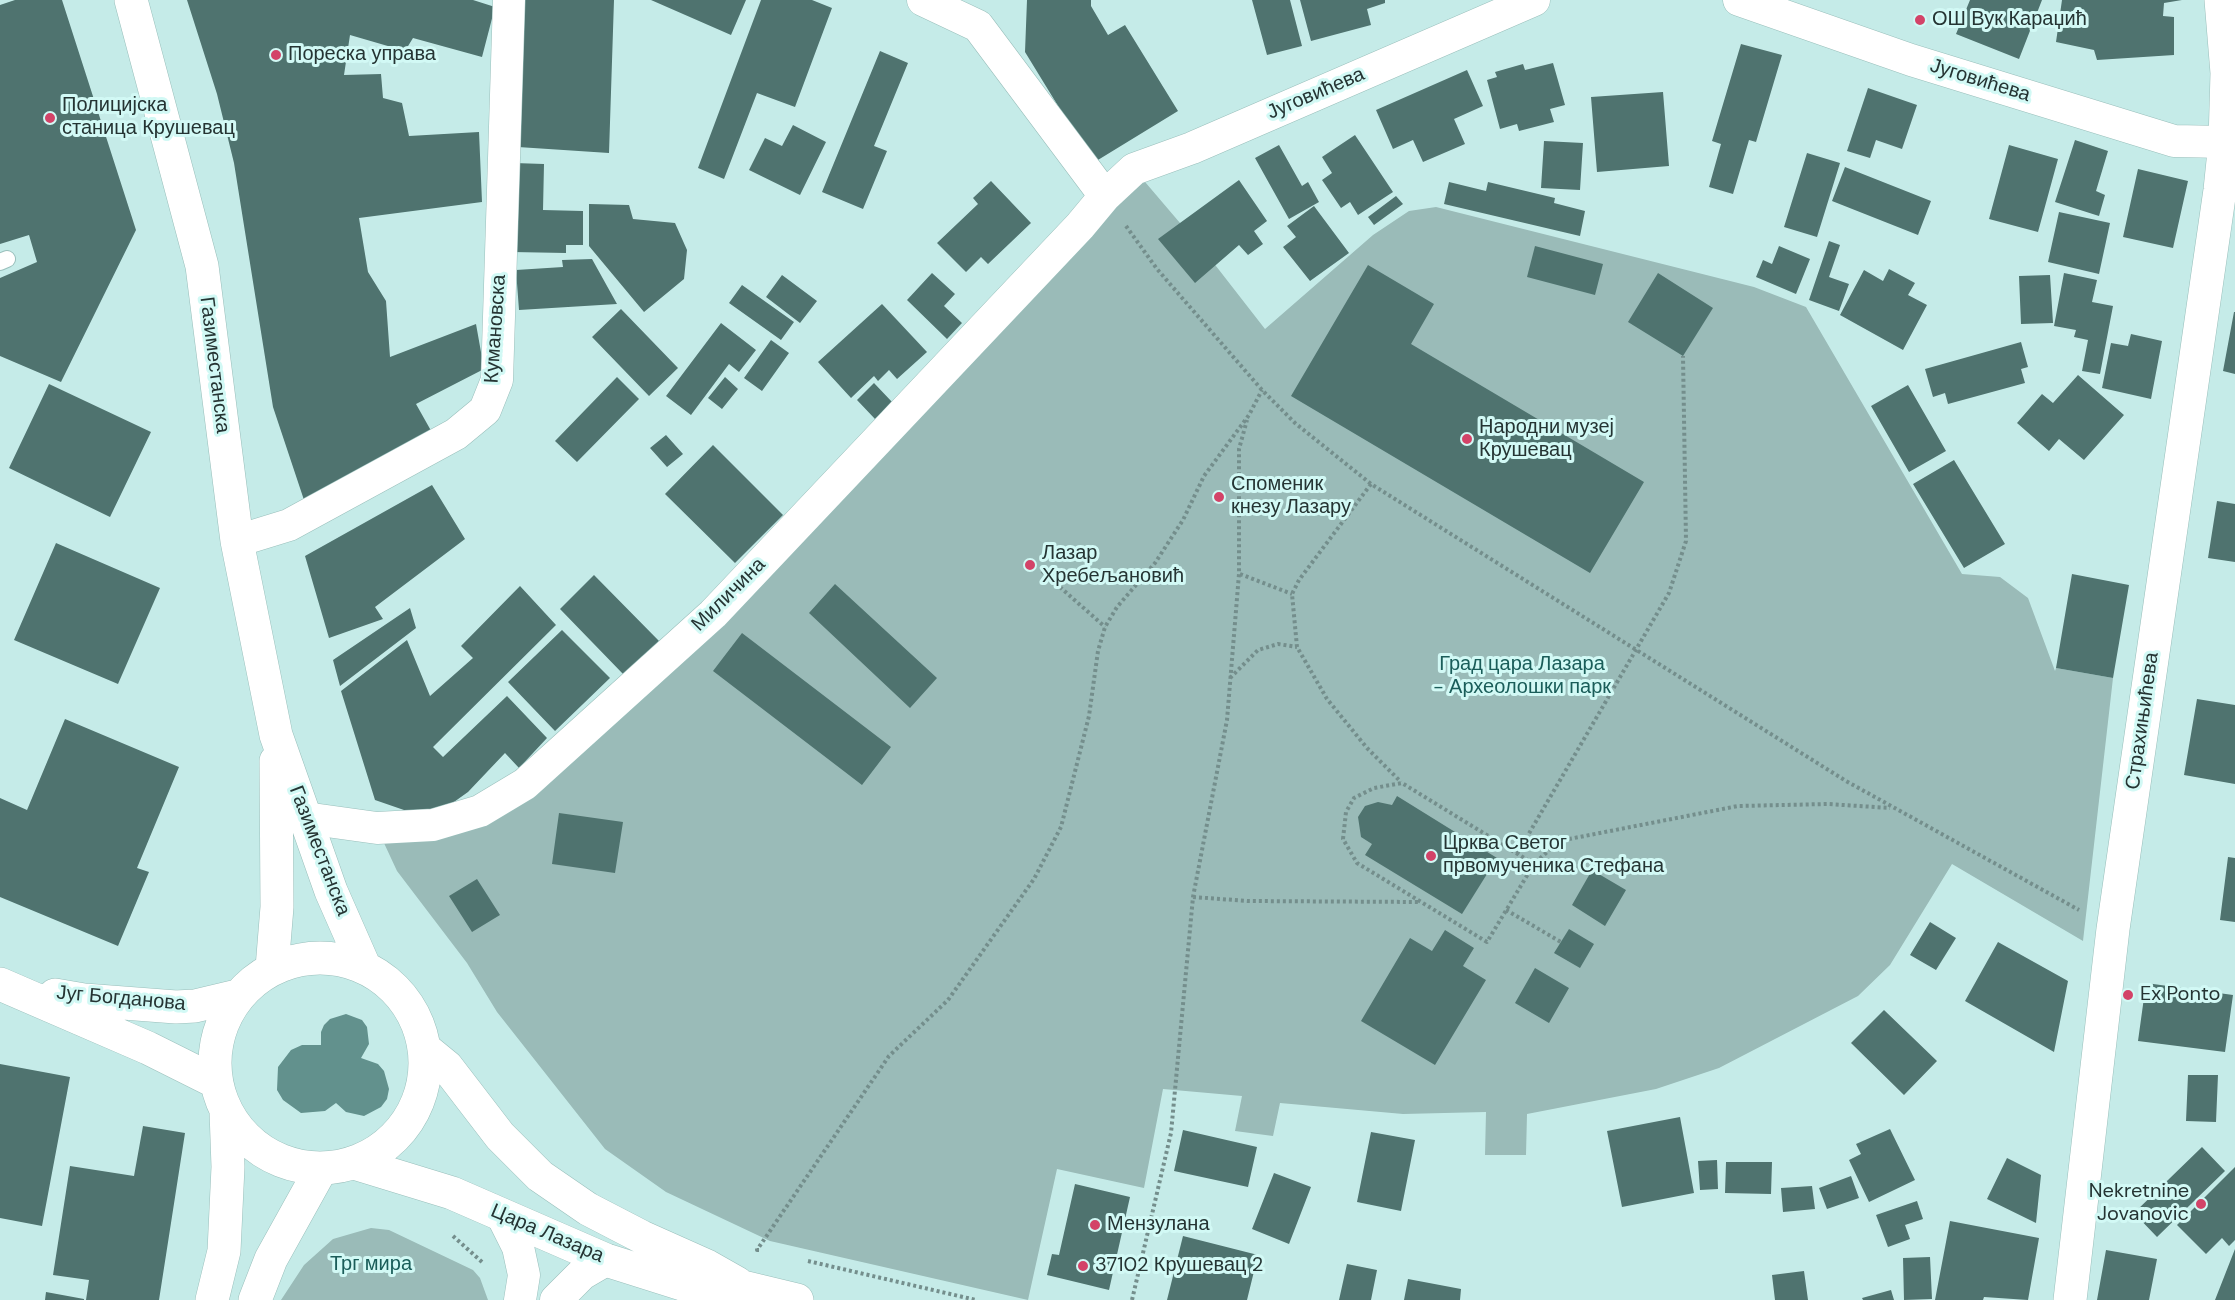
<!DOCTYPE html>
<meta charset="utf-8">
<style>
body{margin:0}
canvas{display:block;background:#c5ebe8}
</style>
<canvas width="2235" height="1300"></canvas>
<script>
const context = document.querySelector('canvas').getContext('2d');
context.lineJoin = 'round';
function fill(path, color) {
  context.fillStyle = color;
  context.fill(path, 'evenodd');
}
function toPath(rows) {
  const path = new Path2D();
  for (const r of rows) {
    if (r.length === 3) {
      path.moveTo(r[0] + r[2], r[1]);
      path.arc(r[0], r[1], r[2], 0, 2 * Math.PI);
      continue;
    }
    path.moveTo(r[0], r[1]);
    for (let i = 2; i < r.length; i += 2) path.lineTo(r[i], r[i + 1]);
  }
  return path;
}
function stroke(path, color, width, dash) {
  context.strokeStyle = color;
  context.lineWidth = width;
  context.lineCap = dash ? 'butt' : 'round';
  context.setLineDash(dash || []);
  context.stroke(path);
}
function drawText(font, color, halo, rows, align = 'center') {
  context.font = font + ' "DM Sans",sans-serif';
  context.lineWidth = 6;
  context.setLineDash([]);
  context.textBaseline = 'middle';
  context.strokeStyle = halo;
  context.fillStyle = color;
  for (const [text, x, y, turn = 0] of rows) {
    context.save();
    context.translate(x, y);
    context.rotate((+turn || 0) * Math.PI / 180);
    context.textAlign = isNaN(turn) ? turn : align;
    if (halo) context.strokeText(text, 0, 0);
    context.fillText(text, 0, 0);
    context.restore();
  }
}
const green = toPath([
 [1134,169,1209,257,1265,329,1373,235,1409,211,1436,207,1754,287,1806,307,1962,574,2000,577,2028,598,2055,671,2056,668,2113,678,2083,941,1952,864,1890,965,1858,996,1719,1068,1656,1089,1527,1114,1526,1155,1485,1155,1486,1112,1403,1114,1280,1103,1273,1136,1235,1131,1242,1096,1163,1089,1144,1188,1057,1169,1028,1300,770,1241,666,1192,605,1149,497,1012,467,963,397,871,377,828,525,784],
 [371,1228,389,1230,473,1270,480,1278,488,1300,281,1300,304,1265,333,1239]
]);
const water = toPath([
 [346,1014,362,1020,367,1027,369,1044,361,1058,378,1064,384,1071,389,1089,387,1099,381,1107,364,1116,346,1112,336,1103,325,1111,301,1113,283,1100,277,1090,278,1067,291,1050,302,1045,321,1045,321,1032,324,1025,330,1019]
]);
const building = toPath([
 [15,0,62,0,136,230,61,382,0,356,0,278,37,262,29,235,0,244,0,5],
 [187,0,473,0,495,7,482,57,413,38,405,51,350,35,344,75,381,74,383,98,402,103,409,136,479,132,482,202,359,218,368,272,386,301,390,357,476,324,484,369,416,404,434,436,304,500,273,407,234,163,217,94],
 [521,0,614,0,609,153,518,147],
 [651,0,746,0,731,35],
 [761,0,812,0,832,8,795,107,757,93,724,179,698,168],
 [1027,0,1091,0,1091,6,1108,35,1125,25,1178,111,1093,163,1025,52],
 [1252,0,1290,0,1302,46,1267,55],
 [1300,0,1385,0,1385,3,1367,9,1371,25,1311,41],
 [1970,0,2042,0,2019,59,1956,34],
 [2062,0,2182,0,2164,3,2163,16,2174,17,2174,55,2097,60,2094,50,2056,42],
 [1741,44,1782,55,1756,142,1749,140,1733,194,1709,187,1721,144,1712,141],
 [880,51,908,63,874,146,887,151,863,209,822,192],
 [1553,63,1565,105,1550,109,1554,122,1519,131,1517,124,1500,129,1487,80,1497,77,1495,72,1523,64,1525,70],
 [1467,70,1483,106,1454,119,1465,144,1423,162,1413,140,1393,149,1376,110],
 [1868,88,1917,105,1902,149,1876,140,1870,158,1847,151],
 [1663,92,1669,166,1597,172,1591,97],
 [793,125,826,142,800,195,749,170,765,138,782,146],
 [1355,135,1393,192,1358,215,1350,202,1341,208,1322,180,1332,173,1322,157],
 [2075,140,2108,151,2096,191,2105,195,2099,216,2055,202],
 [1544,141,1583,143,1580,190,1541,188],
 [1279,145,1302,186,1308,182,1319,202,1289,219,1255,158],
 [2009,145,2058,159,2038,232,1989,219],
 [1807,153,1840,163,1817,237,1784,227],
 [514,163,544,164,543,210,583,211,583,245,566,245,566,253,512,252],
 [1845,167,1931,201,1918,235,1832,201],
 [2138,169,2188,181,2173,248,2123,237],
 [1239,180,1267,221,1254,231,1263,244,1248,255,1239,245,1195,283,1158,239],
 [991,181,1031,223,988,264,981,257,966,272,937,243,978,204,973,198],
 [1449,182,1486,191,1488,182,1555,198,1554,203,1585,211,1580,236,1444,204],
 [1396,196,1403,204,1374,225,1368,217],
 [589,204,629,205,633,219,675,223,687,250,684,279,644,312,589,246],
 [1314,206,1349,253,1310,281,1283,247,1296,237,1287,226],
 [2059,212,2110,223,2099,274,2048,262],
 [1829,241,1840,245,1829,277,1849,284,1839,311,1809,300],
 [1535,246,1603,264,1595,295,1527,277],
 [1779,246,1810,259,1796,294,1756,277,1763,260,1772,264],
 [592,259,617,304,519,310,516,270,563,267,562,260],
 [1368,265,1434,304,1411,344,1644,482,1590,573,1291,396],
 [1889,269,1915,283,1908,295,1927,305,1903,350,1840,315,1864,270,1883,281],
 [932,273,955,294,944,306,962,323,947,339,907,300],
 [1658,273,1713,308,1683,356,1628,322],
 [2064,273,2097,280,2092,302,2113,306,2100,374,2082,371,2088,340,2074,337,2076,330,2054,326],
 [782,275,817,301,800,323,766,297],
 [2050,275,2053,323,2021,324,2019,276],
 [742,285,794,322,781,340,729,303],
 [882,304,927,352,897,379,889,370,878,381,874,376,851,398,818,362],
 [621,309,678,368,649,396,592,337],
 [2234,312,2235,312,2235,374,2223,371],
 [721,323,756,350,739,372,729,364,691,415,666,396],
 [2131,334,2162,341,2151,399,2102,388,2111,343,2128,346],
 [771,340,789,353,762,391,744,378],
 [2021,342,2028,367,2021,369,2025,383,1948,404,1945,393,1933,397,1925,369],
 [2078,375,2124,415,2084,460,2059,439,2049,451,2017,423,2042,394,2053,403],
 [617,377,639,399,577,462,555,441],
 [725,377,738,389,722,409,708,398],
 [874,383,893,403,875,419,857,400],
 [49,384,151,432,110,517,9,468],
 [1908,385,1946,451,1909,472,1871,406],
 [666,435,683,454,667,467,650,448],
 [713,445,783,515,735,563,665,494],
 [1954,460,2005,544,1964,568,1913,484],
 [432,485,465,539,375,607,383,619,329,638,305,556],
 [2217,501,2235,504,2235,562,2208,558],
 [56,543,160,588,118,684,14,640],
 [2072,574,2129,585,2113,678,2056,668],
 [594,575,659,641,624,675,560,609],
 [835,584,937,678,910,708,809,613],
 [520,586,556,625,433,747,443,757,507,696,547,738,519,768,505,753,468,792,430,819,375,800,341,691,407,640,430,696,473,658,461,646],
 [410,608,416,628,340,686,333,660],
 [562,630,610,678,555,731,508,682],
 [742,633,891,747,862,785,713,671],
 [2197,699,2235,705,2235,784,2184,775],
 [65,719,179,767,137,868,149,872,118,946,0,897,0,798,27,810],
 [1397,796,1497,858,1462,914,1365,855,1372,844,1361,837,1358,817,1365,806,1378,802,1392,805],
 [559,813,623,822,615,873,552,864],
 [2228,857,2235,858,2235,922,2220,920],
 [1592,870,1626,890,1605,926,1572,905],
 [477,879,500,915,472,932,449,896],
 [1930,922,1956,938,1936,970,1910,955],
 [1569,929,1594,944,1580,968,1554,953],
 [1445,930,1474,948,1463,966,1486,980,1435,1065,1361,1021,1410,938,1432,951],
 [1998,942,2068,981,2054,1052,1965,1001],
 [1535,968,1569,988,1549,1023,1515,1003],
 [2146,983,2233,995,2225,1052,2138,1041],
 [1884,1010,1937,1061,1904,1095,1851,1043],
 [0,1064,70,1077,42,1226,0,1218],
 [2188,1075,2218,1075,2216,1122,2186,1121],
 [1680,1117,1694,1193,1622,1207,1607,1131],
 [143,1126,185,1133,159,1300,86,1300,89,1280,53,1275,70,1166,134,1176],
 [1890,1129,1915,1180,1869,1202,1849,1160,1861,1154,1856,1144],
 [1183,1130,1257,1147,1248,1187,1174,1171],
 [1371,1132,1415,1140,1401,1211,1357,1202],
 [2202,1147,2225,1171,2157,1237,2134,1213],
 [2007,1158,2041,1175,2036,1223,1987,1199],
 [1717,1160,1718,1189,1700,1190,1698,1161],
 [1726,1162,1772,1162,1771,1194,1725,1193],
 [2235,1167,2235,1240,2229,1246,2222,1238,2206,1254,2177,1225],
 [1274,1173,1311,1187,1289,1244,1252,1229],
 [1851,1176,1859,1198,1827,1209,1819,1188],
 [1075,1184,1130,1197,1109,1290,1047,1275,1052,1254,1059,1255],
 [1812,1186,1815,1209,1783,1212,1781,1188],
 [1917,1201,1923,1219,1905,1225,1910,1239,1888,1247,1876,1215],
 [1950,1221,2039,1238,2028,1300,1984,1297,1983,1300,1935,1300],
 [1183,1236,1258,1255,1247,1300,1167,1300],
 [2106,1250,2157,1259,2149,1300,2097,1300],
 [2235,1250,2235,1300,2215,1300,2235,1249],
 [1930,1257,1932,1299,1904,1300,1903,1258],
 [1347,1264,1377,1270,1371,1300,1339,1300],
 [1804,1271,1808,1300,1775,1300,1772,1275],
 [1408,1279,1461,1289,1460,1300,1404,1300],
 [1891,1290,1894,1300,1863,1300,1862,1298],
 [46,1292,84,1299,84,1300,45,1300]
]);
const path = toPath([
 [1126,226,1157,269,1262,390,1295,423,1371,484,1846,781,2079,910],
 [1371,484,1299,580,1292,594,1297,647,1327,699,1367,748,1401,782],
 [1042,571,1105,627],
 [1240,574,1292,594],
 [1230,678,1258,650,1278,644,1297,647],
 [1517,854,1669,593,1686,541,1683,356],
 [1534,864,1402,783,1374,788,1354,798,1346,812,1343,839,1357,863,1487,942,1534,864,1559,841,1738,806,1828,804,1890,808],
 [1193,897,1248,901,1420,902],
 [1506,910,1561,942],
 [453,1236,483,1263],
 [759,1250,757,1250,889,1056,948,1000,1034,879,1061,827,1089,716,1098,651,1105,627,1117,607,1155,563,1183,520,1204,476,1249,415,1262,390],
 [808,1261,976,1300],
 [1132,1300,1171,1133,1193,897,1227,720,1239,574,1239,449,1247,420]
]);
const lane = toPath([
 [0,262,7,259]
]);
const street = toPath([
 [923,0,978,26,1105,196],
 [1739,0,1911,60,2174,141,2225,142],
 [237,541,289,525,456,434,485,410,497,380,509,0],
 [305,818,377,828,433,825,480,811,525,784,713,614,1080,226,1105,196,1134,169,1192,148,1534,0],
 [503,1217,518,1247,524,1275,520,1300],
 [556,1300,582,1274,606,1260]
]);
const secondary = toPath([
 [131,0,202,266,237,541,276,735,331,891,364,966],
 [320,1063,105],
 [272,968,277,907,276,761],
 [0,984,148,1048,216,1082],
 [55,995,84,1000,176,1007,195,1006,237,996],
 [425,1049,447,1067,500,1136,540,1176,588,1209,642,1237,707,1266,737,1283],
 [354,1163,452,1193,606,1260,682,1284,743,1287,797,1300],
 [212,1300,224,1251,228,1167,226,1111],
 [255,1300,271,1259,321,1169],
 [2070,1300,2113,929,2220,190,2225,142,2227,73,2221,0]
]);
const markers = [
 [1920,20,6,"#d34368"],
 [276,55,6,"#d34368"],
 [50,118,6,"#d34368"],
 [1467,439,6,"#d34368"],
 [1219,497,6,"#d34368"],
 [1030,565,6,"#d34368"],
 [1431,856,6,"#d34368"],
 [2128,995,6,"#d34368"],
 [2201,1204,6,"#d34368"],
 [1095,1225,6,"#d34368"],
 [1083,1266,6,"#d34368"]
];
const poiNames = [
 ["ОШ Вук Караџић",1932,20],
 ["Пореска управа",288,55],
 ["Полицијска",62,106],
 ["станица Крушевац",62,129],
 ["Народни музеј",1479,428],
 ["Крушевац",1479,451],
 ["Споменик",1231,485],
 ["кнезу Лазару",1231,508],
 ["Лазар",1042,554],
 ["Хребељановић",1042,577],
 ["Црква Светог",1443,844],
 ["првомученика Стефана",1443,867],
 ["Ex Ponto",2140,995],
 ["Nekretnine",2189,1192,"right"],
 ["Jovanovic",2189,1215,"right"],
 ["Мензулана",1107,1225],
 ["37102 Крушевац 2",1095,1266]
];
const streetNames = [
 ["Југовићева",1980,81,17],
 ["Југовићева",1316,94,-23],
 ["Кумановска",496,329,-86],
 ["Газиместанска",214,365,83],
 ["Миличина",729,595,-45],
 ["Страхињићева",2143,721,-82],
 ["Газиместанска",319,851,69],
 ["Југ Богданова",121,999,5],
 ["Цара Лазара",547,1234,23]
];
const parkNames = [
 ["Град цара Лазара",1522,665],
 ["- Археолошки парк",1522,688],
 ["Трг мира",371,1265]
];
fill(green, '#9abbb8');
fill(water, '#62918d');
fill(building, '#4f736f');
stroke(lane, '#99bfbb', 18);
stroke(street, '#99bfbb', 33);
stroke(secondary, '#99bfbb', 34);
stroke(path, '#748e8c', 4, [3, 3]);
stroke(lane, '#fff', 16);
stroke(street, '#fff', 32);
stroke(secondary, '#fff', 33);
for (const [x, y, r, color] of markers) {
  const dot = new Path2D();
  dot.arc(x, y, r, 0, 2 * Math.PI);
  context.fillStyle = color;
  context.fill(dot);
  stroke(dot, '#d2f9f5', 2);
}
drawText('20px', '#253433', '#d2f9f5', poiNames, 'left');
drawText('20px', '#253433', '#d2f9f5', streetNames);
drawText('20px', '#1a5d59', '#d2f9f5', parkNames);
</script>
